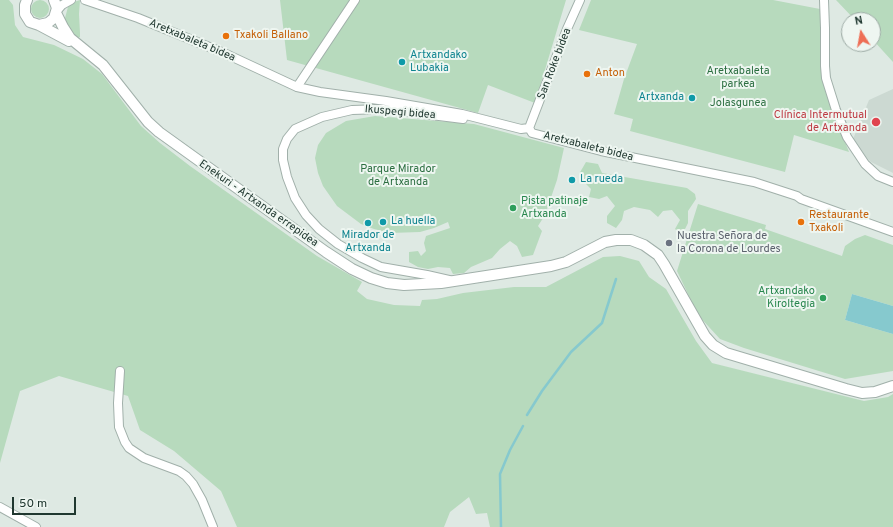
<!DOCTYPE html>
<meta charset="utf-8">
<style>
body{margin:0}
#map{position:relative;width:893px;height:527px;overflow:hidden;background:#dee9e3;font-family:Overpass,sans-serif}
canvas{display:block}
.north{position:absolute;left:841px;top:12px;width:40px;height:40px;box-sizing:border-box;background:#eef6f1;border:1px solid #9caaa4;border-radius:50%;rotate:349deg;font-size:11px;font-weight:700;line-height:16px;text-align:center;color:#203830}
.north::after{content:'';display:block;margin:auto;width:14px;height:18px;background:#ee6f56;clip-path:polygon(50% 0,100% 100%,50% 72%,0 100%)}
.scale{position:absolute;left:12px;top:497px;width:64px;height:18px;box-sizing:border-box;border:2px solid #203830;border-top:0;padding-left:5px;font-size:12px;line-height:14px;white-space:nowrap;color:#203830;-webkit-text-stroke:3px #eef6f1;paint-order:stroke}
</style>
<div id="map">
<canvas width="893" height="527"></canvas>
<div class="north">N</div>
<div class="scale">50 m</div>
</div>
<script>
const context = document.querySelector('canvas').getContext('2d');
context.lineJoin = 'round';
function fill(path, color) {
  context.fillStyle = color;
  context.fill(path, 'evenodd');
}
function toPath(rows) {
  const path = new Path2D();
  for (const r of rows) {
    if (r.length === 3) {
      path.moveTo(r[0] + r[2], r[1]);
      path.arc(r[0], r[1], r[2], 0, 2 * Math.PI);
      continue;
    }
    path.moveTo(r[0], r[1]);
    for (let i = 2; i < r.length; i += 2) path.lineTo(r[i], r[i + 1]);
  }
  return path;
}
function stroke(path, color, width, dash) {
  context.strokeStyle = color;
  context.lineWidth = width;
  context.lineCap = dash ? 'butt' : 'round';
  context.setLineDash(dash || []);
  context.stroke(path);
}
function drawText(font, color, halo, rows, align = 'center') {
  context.font = font + ' Overpass,sans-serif';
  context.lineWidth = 4;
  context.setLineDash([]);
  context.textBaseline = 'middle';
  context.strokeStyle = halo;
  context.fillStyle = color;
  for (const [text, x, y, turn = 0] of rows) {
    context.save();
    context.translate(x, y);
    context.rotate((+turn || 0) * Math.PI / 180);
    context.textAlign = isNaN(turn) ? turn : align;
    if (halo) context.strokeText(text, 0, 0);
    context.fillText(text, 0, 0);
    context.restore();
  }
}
const built = toPath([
 [893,89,893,173,871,162,851,144,869,100]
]);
const green = toPath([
 [40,9,9],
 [0,0,9,0,13,5,15,25,23,37,54,45,83,59,102,74,141,126,160,143,190,166,317,256,362,282,357,291,367,299,394,305,420,306,422,300,437,299,463,293,514,287,546,287,603,257,620,256,639,261,649,277,666,289,696,341,712,363,864,401,888,397,893,394,893,527,490,527,487,513,476,514,469,497,450,512,444,527,237,527,221,491,174,451,140,430,128,396,59,376,20,391,0,463],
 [80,0,79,14,80,33,80,37,78,38,72,33,65,21,65,18,68,7,71,3],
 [280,0,566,0,535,103,488,85,478,113,287,60],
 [591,0,773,0,820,9,823,81,833,111,849,152,794,135,785,172,630,131,633,119,614,114,624,79,637,44,579,30],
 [836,0,893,0,893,62,873,40,873,20,855,20],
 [375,116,474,124,564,148,557,180,545,215,538,226,542,231,533,255,522,257,517,246,510,241,500,249,492,258,471,267,464,273,453,274,450,268,438,267,428,269,418,267,409,262,409,252,418,251,421,256,426,251,424,243,426,236,450,228,448,222,434,228,420,232,390,233,374,229,361,224,337,206,323,186,318,173,315,158,318,145,326,133,346,121],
 [586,162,598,164,602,173,687,188,695,194,696,199,688,211,688,223,682,235,675,229,680,220,672,210,663,211,658,217,650,210,634,207,624,211,622,220,616,228,607,223,607,216,615,206,607,196,599,199,589,197,591,189,583,181,579,174],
 [698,204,766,225,765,229,842,256,845,246,855,239,865,235,893,245,893,306,852,294,845,320,893,334,893,371,845,379,744,348,720,339,698,315,677,271]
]);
const water = toPath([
 [852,294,893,306,893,334,845,320]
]);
const stream = toPath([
 [527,415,542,391,571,352,602,323,616,279],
 [501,527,500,474,510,450,523,426]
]);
const minor = toPath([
 [85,0,138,18,224,53,297,87,320,92,386,101,462,114,521,129,529,128],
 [824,0,825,28,825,66,826,78,836,110,847,137,865,164,878,176,893,182],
 [56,12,62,5,71,0],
 [297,87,355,0],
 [529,128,532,133,601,151,754,182,797,196,801,199,893,232],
 [529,128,567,29,580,0],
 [449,280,427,275,381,267,362,258,338,244,319,229,306,215,295,198,287,177,283,160,283,149,287,139,295,129,322,117,352,110,383,109,463,119],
 [120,371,118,403,119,427,125,442,129,448,144,458,179,471,186,476,193,484,202,500,213,527],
 [0,507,36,527]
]);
const tertiary = toPath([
 [27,0,25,5,25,14,30,22,39,25,48,23,54,18,57,8,54,0],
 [56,13,63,27,70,38,103,65,148,122,159,132,326,252,352,269,371,278,387,283,404,285,441,283,551,266,566,262,605,242,616,240,631,240,644,245,658,255,664,264,705,336,713,345,726,353,846,389,862,393,875,392,893,386],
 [39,25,69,41]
]);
const markers = [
 [226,36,4,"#e8710a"],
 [402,62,4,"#0f9aa8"],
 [587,74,4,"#e8710a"],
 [692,98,4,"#0f9aa8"],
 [876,122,5,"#e0444e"],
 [572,180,4,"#0f9aa8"],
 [513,208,4,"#2e9e5b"],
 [383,222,4,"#0f9aa8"],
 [801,222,4,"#e8710a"],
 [368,223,4,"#0f9aa8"],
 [669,243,4,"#6b7280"],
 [823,298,4,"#2e9e5b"]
];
const foodNames = [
 ["Txakoli Ballano",234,36],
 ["Anton",595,74],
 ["Restaurante",809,216],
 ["Txakoli",809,229]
];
const streetNames = [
 ["Aretxabaleta bidea",192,41,23],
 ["San Roke bidea",555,64,-69],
 ["Ikuspegi bidea",400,113,5],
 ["Aretxabaleta bidea",588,147,14],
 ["Enekuri - Artxanda errepidea",258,204,35]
];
const cultureNames = [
 ["Artxandako",410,56],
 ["Lubakia",410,69],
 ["Artxanda",684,98,"right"],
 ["La rueda",580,180],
 ["La huella",391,222],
 ["Mirador de",368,236,"center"],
 ["Artxanda",368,249,"center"]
];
const parkNames = [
 ["Aretxabaleta",738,72],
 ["parkea",738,85],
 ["Jolasgunea",738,104],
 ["Parque Mirador",398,170],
 ["de Artxanda",398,183]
];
const healthNames = [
 ["Clínica Intermutual",867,116],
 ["de Artxanda",867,129]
];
const leisureNames = [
 ["Pista patinaje",521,202],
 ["Artxanda",521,215],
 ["Artxandako",815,292,"right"],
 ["Kiroltegia",815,305,"right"]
];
const worshipNames = [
 ["Nuestra Señora de",677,237],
 ["la Corona de Lourdes",677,250]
];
fill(built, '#ccd9d2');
fill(green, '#b7dabd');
fill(water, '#86c9ce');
stroke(stream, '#86c9ce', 2.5);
stroke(minor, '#a1b0aa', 10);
stroke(tertiary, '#a1b0aa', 12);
stroke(minor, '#fff', 8);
stroke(tertiary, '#fff', 10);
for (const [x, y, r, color] of markers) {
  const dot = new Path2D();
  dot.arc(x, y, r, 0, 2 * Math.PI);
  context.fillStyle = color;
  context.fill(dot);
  stroke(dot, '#eef6f1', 1.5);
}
drawText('11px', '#c56008', '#eef6f1', foodNames, 'left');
drawText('11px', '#203830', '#eef6f1', streetNames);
drawText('11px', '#0d838f', '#eef6f1', cultureNames, 'left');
drawText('11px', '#2b6e40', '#eef6f1', parkNames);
drawText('11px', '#be3a42', '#eef6f1', healthNames, 'right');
drawText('11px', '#27864d', '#eef6f1', leisureNames, 'left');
drawText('11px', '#5b616d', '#eef6f1', worshipNames, 'left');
</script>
